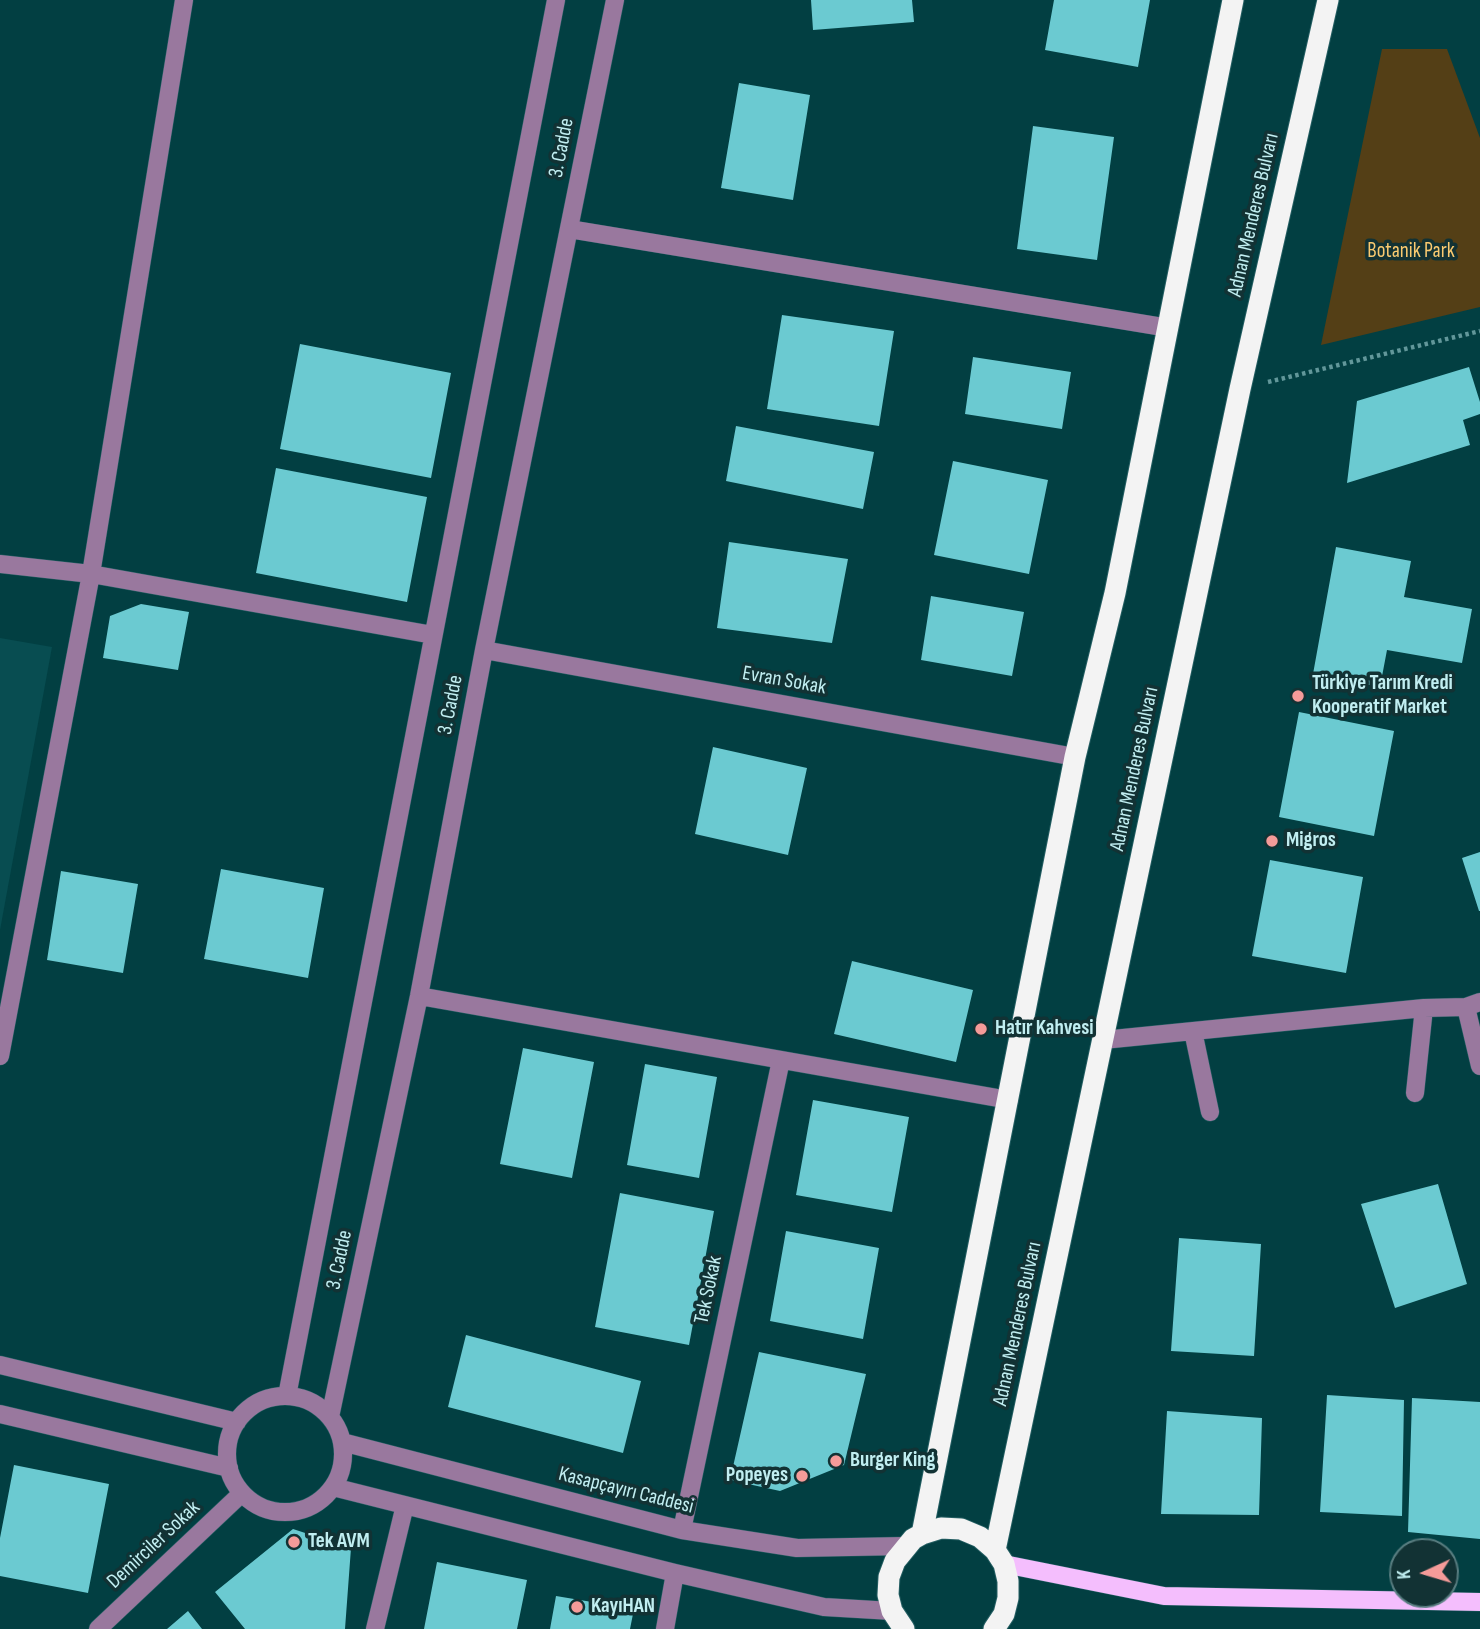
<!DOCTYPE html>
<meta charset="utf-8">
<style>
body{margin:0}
#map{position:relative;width:1480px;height:1629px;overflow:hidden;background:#023f42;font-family:"Sofia Sans Condensed",sans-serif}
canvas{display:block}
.north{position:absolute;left:1389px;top:1538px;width:70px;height:70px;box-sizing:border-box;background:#123234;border:2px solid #587d80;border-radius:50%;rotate:266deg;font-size:19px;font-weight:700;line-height:28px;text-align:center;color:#c1eef1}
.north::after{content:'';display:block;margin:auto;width:24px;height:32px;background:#f59b99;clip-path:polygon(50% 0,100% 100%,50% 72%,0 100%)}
</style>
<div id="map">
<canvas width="1480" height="1629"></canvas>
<div class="north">K</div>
</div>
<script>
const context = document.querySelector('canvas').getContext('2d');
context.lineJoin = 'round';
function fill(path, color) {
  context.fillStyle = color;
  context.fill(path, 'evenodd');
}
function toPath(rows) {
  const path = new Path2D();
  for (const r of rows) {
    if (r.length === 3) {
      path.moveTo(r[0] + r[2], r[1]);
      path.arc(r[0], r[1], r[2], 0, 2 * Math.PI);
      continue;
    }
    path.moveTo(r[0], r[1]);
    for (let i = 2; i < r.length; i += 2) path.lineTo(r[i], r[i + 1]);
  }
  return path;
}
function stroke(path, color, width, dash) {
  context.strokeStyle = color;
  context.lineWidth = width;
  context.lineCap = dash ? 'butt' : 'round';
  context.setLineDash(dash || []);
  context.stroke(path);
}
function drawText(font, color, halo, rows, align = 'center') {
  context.font = font + ' "Sofia Sans Condensed",sans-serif';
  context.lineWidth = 7;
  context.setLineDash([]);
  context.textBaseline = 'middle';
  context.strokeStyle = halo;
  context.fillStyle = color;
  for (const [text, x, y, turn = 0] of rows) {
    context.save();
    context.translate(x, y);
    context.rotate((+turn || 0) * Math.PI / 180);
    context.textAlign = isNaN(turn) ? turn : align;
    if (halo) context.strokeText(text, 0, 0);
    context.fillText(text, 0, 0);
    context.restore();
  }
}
const built = toPath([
 [0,638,52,647,0,930]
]);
const green = toPath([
 [1382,49,1447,49,1480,138,1480,307,1321,345]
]);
const building = toPath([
 [811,0,912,0,914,22,813,30],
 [1054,0,1150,0,1138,67,1045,50],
 [739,83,810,95,793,200,721,188],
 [1033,126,1114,137,1097,260,1017,249],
 [782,315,894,331,879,426,767,409],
 [300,344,451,373,431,478,280,449],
 [973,357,1071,372,1062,429,965,414],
 [1469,367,1480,402,1480,414,1463,420,1470,445,1347,483,1357,401],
 [736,426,874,452,863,509,726,481],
 [953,461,1048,480,1029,574,934,555],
 [276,468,427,497,407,602,256,573],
 [729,542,848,559,832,643,717,628],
 [1336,547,1411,561,1404,597,1472,609,1462,663,1387,650,1380,687,1313,674],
 [931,596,1024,612,1012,676,921,660],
 [141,604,189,612,178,670,103,658,110,616],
 [1299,712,1394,731,1374,836,1279,817],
 [713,747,807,768,788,855,695,834],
 [1480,852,1480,911,1479,911,1462,858],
 [1270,860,1363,877,1346,973,1252,956],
 [221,869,324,888,308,978,204,959],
 [61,871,138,884,123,973,47,960],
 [852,961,973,990,956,1062,834,1034],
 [523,1048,594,1062,572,1178,500,1164],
 [645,1064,717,1077,699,1178,627,1165],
 [813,1100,909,1117,892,1212,796,1195],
 [1438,1184,1467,1284,1395,1308,1361,1204],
 [620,1193,714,1211,689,1345,595,1327],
 [786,1231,879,1248,863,1339,770,1321],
 [1179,1238,1261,1244,1254,1356,1171,1351],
 [466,1335,641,1381,623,1453,448,1407],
 [759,1352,866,1374,844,1465,780,1491,730,1480],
 [1327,1395,1404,1400,1402,1516,1320,1512],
 [1412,1398,1480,1402,1480,1539,1408,1532],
 [1167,1411,1262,1418,1259,1515,1161,1514],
 [14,1465,109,1484,88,1593,0,1576,0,1538],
 [293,1529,351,1548,345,1629,245,1629,215,1592],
 [437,1562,527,1580,517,1629,424,1629],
 [556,1596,634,1609,630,1629,550,1629],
 [188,1611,202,1629,167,1629]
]);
const path = toPath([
 [1268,382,1480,331]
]);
const minor = toPath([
 [569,229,1169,328],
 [0,564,91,574,433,635],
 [484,650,1075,757],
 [419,996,1009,1100],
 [1466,1007,1480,1066],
 [1193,1031,1210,1112],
 [1103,1040,1424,1008,1466,1007,1480,1002],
 [0,1056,91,574,184,0],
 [1415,1093,1424,1008],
 [0,1365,237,1422],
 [287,1396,556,0],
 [285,1454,58],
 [0,1414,229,1468],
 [330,1417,419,996,484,650,615,0],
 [342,1442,682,1530,797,1548,905,1546],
 [333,1487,675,1573,824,1607,892,1611],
 [682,1530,781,1060],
 [98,1629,242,1493],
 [375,1629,405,1505],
 [665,1629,675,1573]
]);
const major = toPath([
 [1004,1564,1164,1596,1480,1602]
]);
const highway = toPath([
 [922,1534,1075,757,1115,593,1233,0],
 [995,1550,1240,389,1328,0],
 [904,1629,892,1611,888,1595,889,1577,895,1561,913,1539,922,1534,941,1528,961,1529,980,1537,995,1550,1004,1564,1008,1581,1008,1598,1004,1614,994,1629]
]);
const markers = [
 [1298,696,7,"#f59b99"],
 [1272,841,7,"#f59b99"],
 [981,1029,7,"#f59b99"],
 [836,1461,7,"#f59b99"],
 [802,1476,7,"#f59b99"],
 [294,1542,7,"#f59b99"],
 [577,1607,7,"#f59b99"]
];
const streetNames = [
 ["3. Cadde",562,148,-79],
 ["Adnan Menderes Bulvarı",1254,215,-77],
 ["Evran Sokak",784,681,10],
 ["3. Cadde",451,705,-79],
 ["Adnan Menderes Bulvarı",1135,769,-78],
 ["3. Cadde",340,1260,-78],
 ["Tek Sokak",709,1290,-78],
 ["Adnan Menderes Bulvarı",1018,1324,-78],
 ["Kasapçayırı Caddesi",626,1491,14],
 ["Demirciler Sokak",154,1545,-43]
];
const parkNames = [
 ["Botanik Park",1411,252]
];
const poiNames = [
 ["Türkiye Tarım Kredi",1312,684],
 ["Kooperatif Market",1312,708],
 ["Migros",1286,841],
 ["Hatır Kahvesi",995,1029],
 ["Burger King",850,1461],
 ["Popeyes",788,1476,"right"],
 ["Tek AVM",308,1542],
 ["KayıHAN",591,1607]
];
fill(built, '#084d51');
fill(green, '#543f16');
fill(building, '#6bcad1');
stroke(minor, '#245e62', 19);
stroke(major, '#245e62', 19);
stroke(highway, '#245e62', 23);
stroke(path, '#62979a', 4.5, [3.5, 3.5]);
stroke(minor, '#99789e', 18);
stroke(major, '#f4befd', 18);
stroke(highway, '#f3f3f3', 21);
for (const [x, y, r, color] of markers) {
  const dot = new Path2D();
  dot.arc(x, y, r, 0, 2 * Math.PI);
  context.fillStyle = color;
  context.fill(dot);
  stroke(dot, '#123234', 2.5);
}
drawText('21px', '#c1eef1', '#123234', streetNames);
drawText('21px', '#faca70', '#123234', parkNames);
drawText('bold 21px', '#c1eef1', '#123234', poiNames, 'left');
</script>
